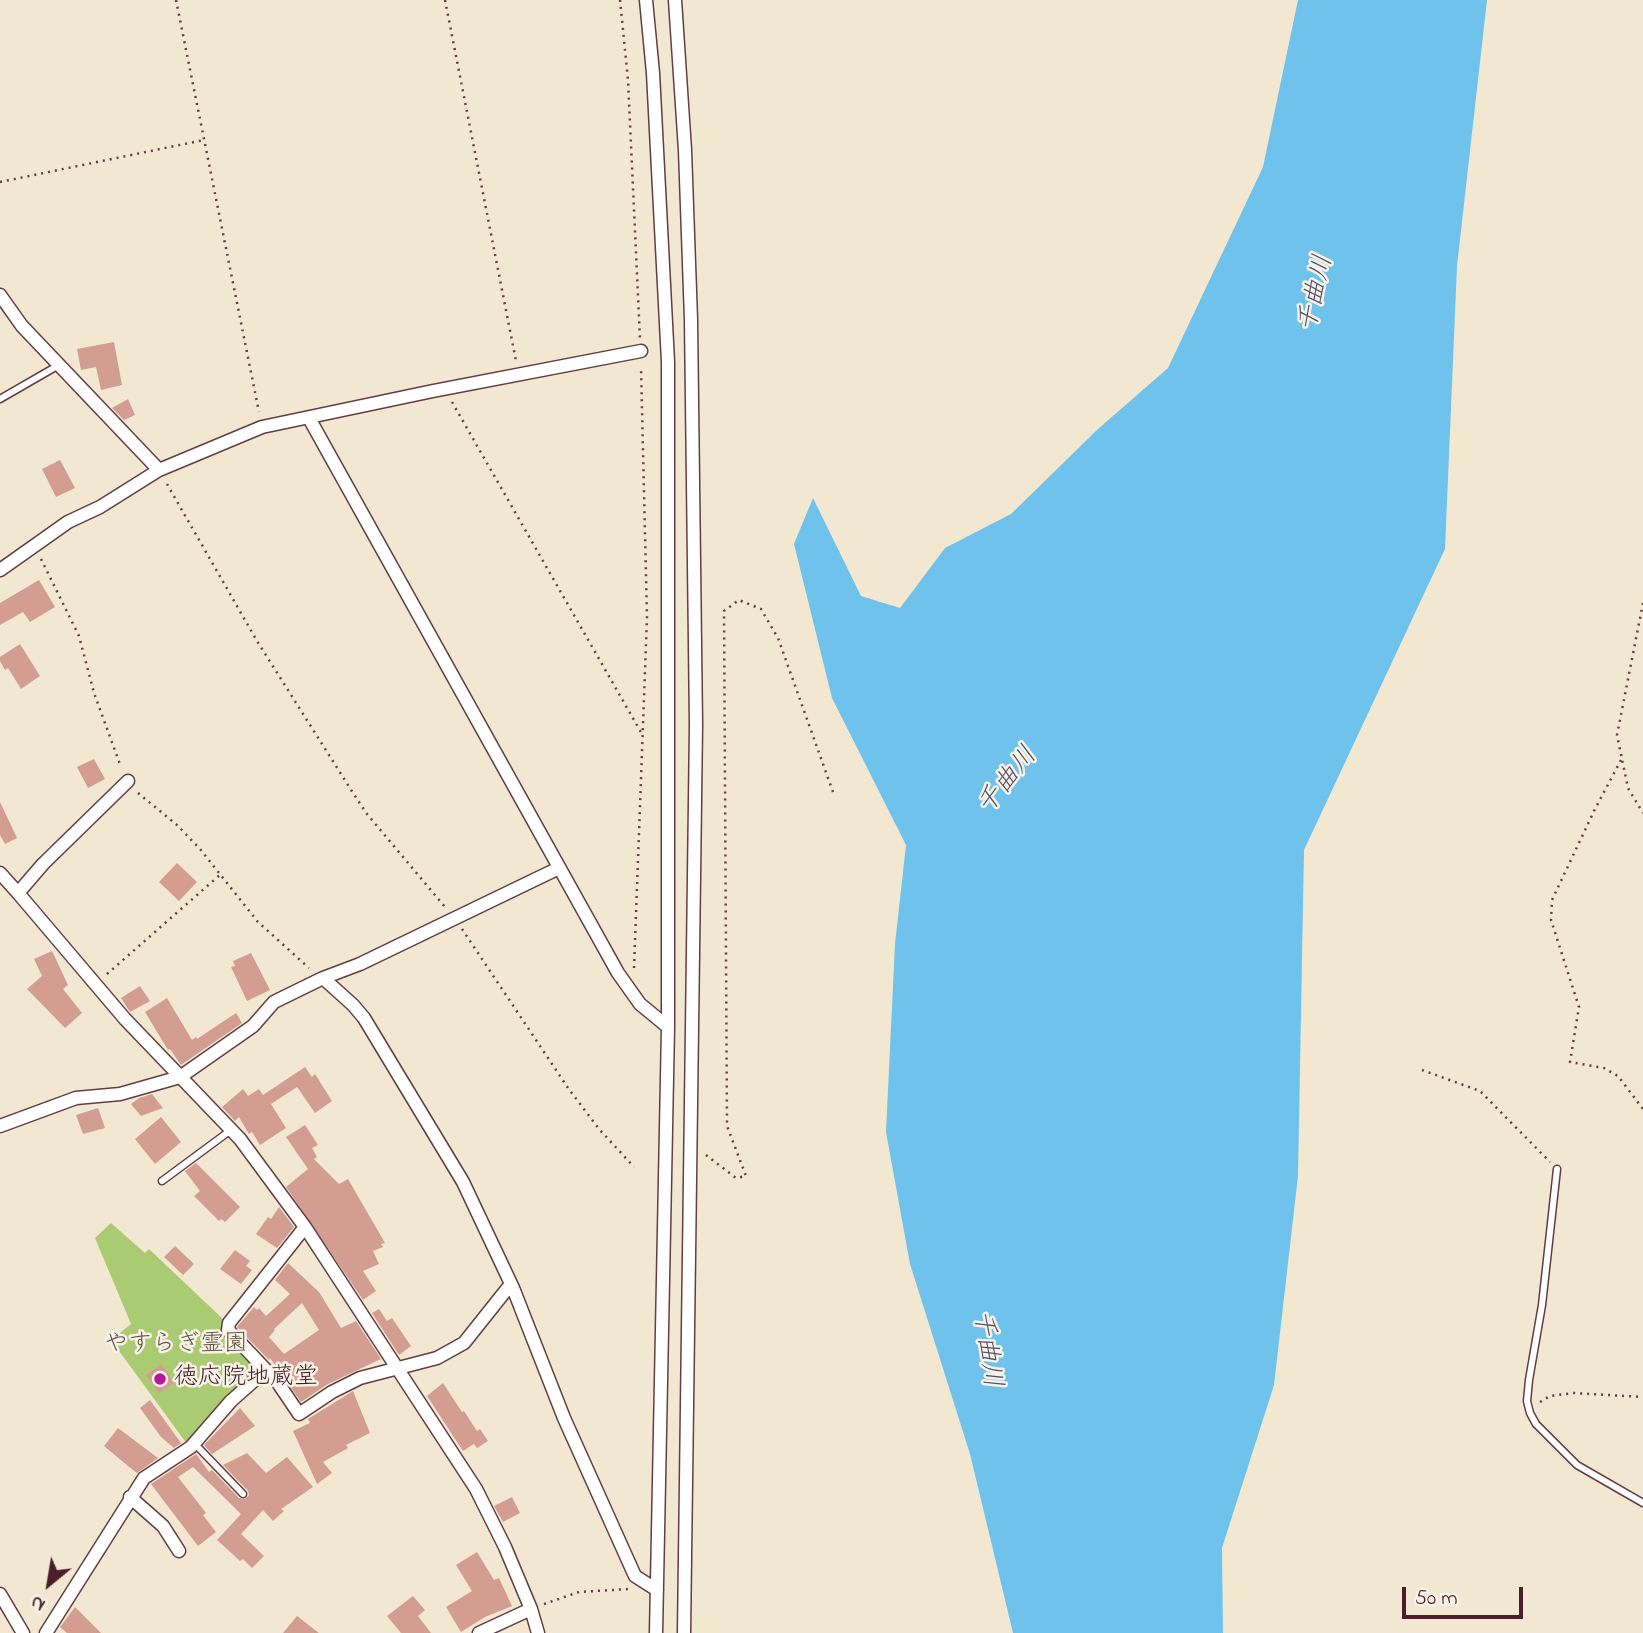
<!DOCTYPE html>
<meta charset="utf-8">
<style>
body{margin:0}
#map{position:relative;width:1643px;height:1633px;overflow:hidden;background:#f2e8d2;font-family:"Indie Flower",sans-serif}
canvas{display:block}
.north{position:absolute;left:14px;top:1549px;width:70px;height:70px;-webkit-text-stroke:5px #f7f3e8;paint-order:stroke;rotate:210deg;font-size:19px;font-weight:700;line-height:28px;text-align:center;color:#4a1f2b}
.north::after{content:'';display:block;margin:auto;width:24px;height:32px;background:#4a1f2b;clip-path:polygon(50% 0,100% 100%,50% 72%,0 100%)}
.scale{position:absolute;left:1402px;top:1587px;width:121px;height:32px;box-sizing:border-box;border:4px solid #4a1f2b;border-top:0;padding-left:9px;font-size:21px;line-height:24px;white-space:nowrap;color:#4a1f2b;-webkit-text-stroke:5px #f7f3e8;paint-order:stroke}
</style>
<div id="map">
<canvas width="1643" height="1633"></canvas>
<div class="north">N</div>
<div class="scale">50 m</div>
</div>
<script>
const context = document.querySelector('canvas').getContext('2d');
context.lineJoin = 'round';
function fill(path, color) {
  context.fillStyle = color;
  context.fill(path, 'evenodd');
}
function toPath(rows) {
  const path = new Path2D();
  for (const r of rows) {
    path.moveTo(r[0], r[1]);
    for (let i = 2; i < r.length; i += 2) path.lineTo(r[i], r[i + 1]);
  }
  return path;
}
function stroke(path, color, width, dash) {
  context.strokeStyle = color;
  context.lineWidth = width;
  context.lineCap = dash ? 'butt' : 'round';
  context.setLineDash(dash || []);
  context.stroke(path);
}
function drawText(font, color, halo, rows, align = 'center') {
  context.font = font + ' "Indie Flower","Klee One",sans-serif';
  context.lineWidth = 5;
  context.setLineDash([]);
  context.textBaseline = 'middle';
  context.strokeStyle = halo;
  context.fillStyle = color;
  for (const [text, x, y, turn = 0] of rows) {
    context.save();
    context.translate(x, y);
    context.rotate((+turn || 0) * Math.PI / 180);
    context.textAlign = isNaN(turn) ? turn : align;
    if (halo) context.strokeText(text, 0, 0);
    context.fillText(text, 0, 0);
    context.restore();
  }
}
const green = toPath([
 [111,1223,145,1253,149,1249,223,1319,222,1327,224,1333,253,1364,254,1371,229,1395,187,1444,111,1340,131,1324,95,1238]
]);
const water = toPath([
 [1298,0,1487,0,1457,266,1445,549,1304,850,1298,1176,1274,1385,1222,1548,1223,1633,1013,1633,970,1454,910,1264,886,1132,895,944,906,845,832,698,794,544,813,498,861,596,900,608,945,548,1011,514,1098,429,1168,368,1263,167]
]);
const building = toPath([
 [114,342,122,385,101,390,96,367,81,370,77,349],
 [128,399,135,415,124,420,112,408],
 [60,460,75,488,56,497,42,469],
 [39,580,55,607,30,622,23,612,0,625,0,603],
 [20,644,40,676,21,689,8,668,5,670,0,661,0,657],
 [94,759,105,779,88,788,77,767],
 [0,802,17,838,5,844,0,835],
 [177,863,197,882,179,901,159,882],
 [52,951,68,985,63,989,82,1013,65,1028,27,989,42,976,34,959],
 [251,953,270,990,247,1001,231,967,235,966,233,961],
 [140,986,150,1001,130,1012,121,998],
 [167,998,192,1040,196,1037,197,1039,236,1013,242,1023,181,1065,170,1049,168,1050,145,1012],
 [305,1067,312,1077,315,1074,332,1101,315,1113,297,1087,271,1104,286,1128,260,1145,252,1132,249,1134,239,1117,235,1121,222,1107,243,1089,248,1096,259,1089,263,1095],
 [152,1094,163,1108,141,1116,131,1104,139,1098],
 [98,1108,105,1128,83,1134,76,1115],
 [161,1117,181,1142,155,1164,135,1139],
 [305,1125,318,1145,312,1148,317,1157,314,1159,339,1184,348,1179,385,1243,381,1244,383,1247,373,1251,379,1264,363,1271,376,1291,363,1300,286,1187,308,1169,286,1137],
 [196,1163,240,1207,225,1222,221,1219,219,1221,194,1196,200,1191,185,1171],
 [279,1207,294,1227,277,1248,256,1234,268,1217,271,1219],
 [175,1246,194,1264,183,1275,164,1257],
 [235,1250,250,1261,246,1266,252,1270,241,1284,220,1269],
 [288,1263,319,1292,341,1328,356,1321,381,1359,328,1384,301,1402,270,1358,269,1360,237,1327,254,1307,257,1310,259,1308,266,1316,290,1294,275,1280],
 [302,1303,319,1330,284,1354,269,1337,275,1330,274,1329],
 [379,1309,387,1321,392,1318,411,1346,399,1355,372,1313],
 [161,1364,174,1383,159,1393,146,1375],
 [443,1383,462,1412,464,1411,477,1431,480,1429,488,1441,477,1448,474,1444,463,1451,427,1396],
 [353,1391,370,1433,346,1445,348,1448,323,1462,332,1473,317,1484,293,1431,310,1423,308,1419],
 [150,1400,181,1443,174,1448,161,1437,140,1408],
 [240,1408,255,1426,212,1454,204,1445],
 [118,1428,158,1458,137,1473,128,1466,104,1446],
 [247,1453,266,1473,287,1457,313,1487,281,1509,284,1511,273,1521,263,1510,241,1534,264,1556,252,1568,243,1559,240,1561,217,1540,241,1514,193,1467,178,1477,206,1513,203,1515,216,1532,198,1546,151,1484,196,1454,209,1472,212,1470,239,1498,245,1499,249,1495,248,1491,223,1465],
 [512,1497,520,1513,503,1522,494,1506],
 [477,1552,494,1580,499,1578,512,1606,485,1617,461,1632,446,1607,472,1591,456,1565],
 [413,1596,425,1610,418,1616,431,1633,401,1633,387,1616],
 [75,1607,101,1633,67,1633,60,1627],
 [297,1616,319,1633,283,1633]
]);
const path = toPath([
 [176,0,259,412],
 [445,0,516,361],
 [620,0,628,80,640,339],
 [0,182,204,140],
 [452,402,642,734],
 [167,484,257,641,353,793,367,814,445,907],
 [41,559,79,636,94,693,121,767],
 [1643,603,1617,735,1628,788,1643,813],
 [1621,760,1595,809,1552,900,1551,920,1579,1007,1570,1062,1604,1068,1618,1076,1643,1109],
 [138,793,177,825,200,849,258,922,309,968],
 [462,929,568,1088,599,1129,634,1167],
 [634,968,647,617,641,367],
 [107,974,221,874],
 [1422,1070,1480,1091,1550,1162],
 [706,1155,736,1178,746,1176,727,1126,724,611,739,600,761,609,778,638,833,792],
 [1540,1402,1550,1396,1573,1393,1643,1397],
 [544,1604,579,1592,629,1589]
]);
const service = toPath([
 [0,399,59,365],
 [1557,1169,1542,1305,1529,1380,1527,1401,1530,1413,1536,1424,1577,1465,1643,1503],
 [162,1181,231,1130],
 [194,1443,243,1494]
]);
const minor = toPath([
 [646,0,653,73,668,362,668,1027,656,1633],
 [675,0,685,150,691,320,696,725,684,1633],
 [0,295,22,326,159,470],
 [309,418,618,973,640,1004,668,1027],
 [0,570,68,522,100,507,159,470,262,427,433,391,641,351],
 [128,781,43,864,18,893,125,1019,240,1139,305,1227,476,1489,505,1547,531,1609,538,1633],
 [0,873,18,893],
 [323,978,353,1005,364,1018,463,1182,513,1288,564,1418,635,1576,657,1590],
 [0,1126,76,1098,120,1094,180,1077,253,1026,274,1002,323,978,360,964,559,868],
 [266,1370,274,1377,299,1414,332,1392,360,1378,437,1358,464,1343,511,1284],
 [130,1497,163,1526,179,1551],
 [0,1594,23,1633],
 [46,1633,144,1478,191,1447,231,1401,266,1370,228,1330,229,1323,305,1227],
 [479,1633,531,1609]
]);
const markers = [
 [160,1379,7,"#b5179e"]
];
const parkNames = [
 ["やすらぎ霊園",176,1346]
];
const poiNames = [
 ["徳応院地蔵堂",174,1379]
];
const waterNames = [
 ["千曲川",1318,294,-77],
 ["千曲川",1009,782,-51],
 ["千曲川",985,1349,82]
];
fill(green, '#abcb73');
fill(water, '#6fc2eb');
fill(building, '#d39d92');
stroke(service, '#633d44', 9);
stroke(minor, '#633d44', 15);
stroke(path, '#633d44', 2.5, [2, 5]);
stroke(service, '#fff', 6);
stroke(minor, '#fff', 12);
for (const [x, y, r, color] of markers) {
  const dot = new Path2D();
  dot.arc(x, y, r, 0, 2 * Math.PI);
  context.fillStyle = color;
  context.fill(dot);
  stroke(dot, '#f7f3e8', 2.5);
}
drawText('24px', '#675341', '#f7f3e8', parkNames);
drawText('24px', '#4a1f2b', '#f7f3e8', poiNames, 'left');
drawText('italic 26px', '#555065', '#f7f3e8', waterNames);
</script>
